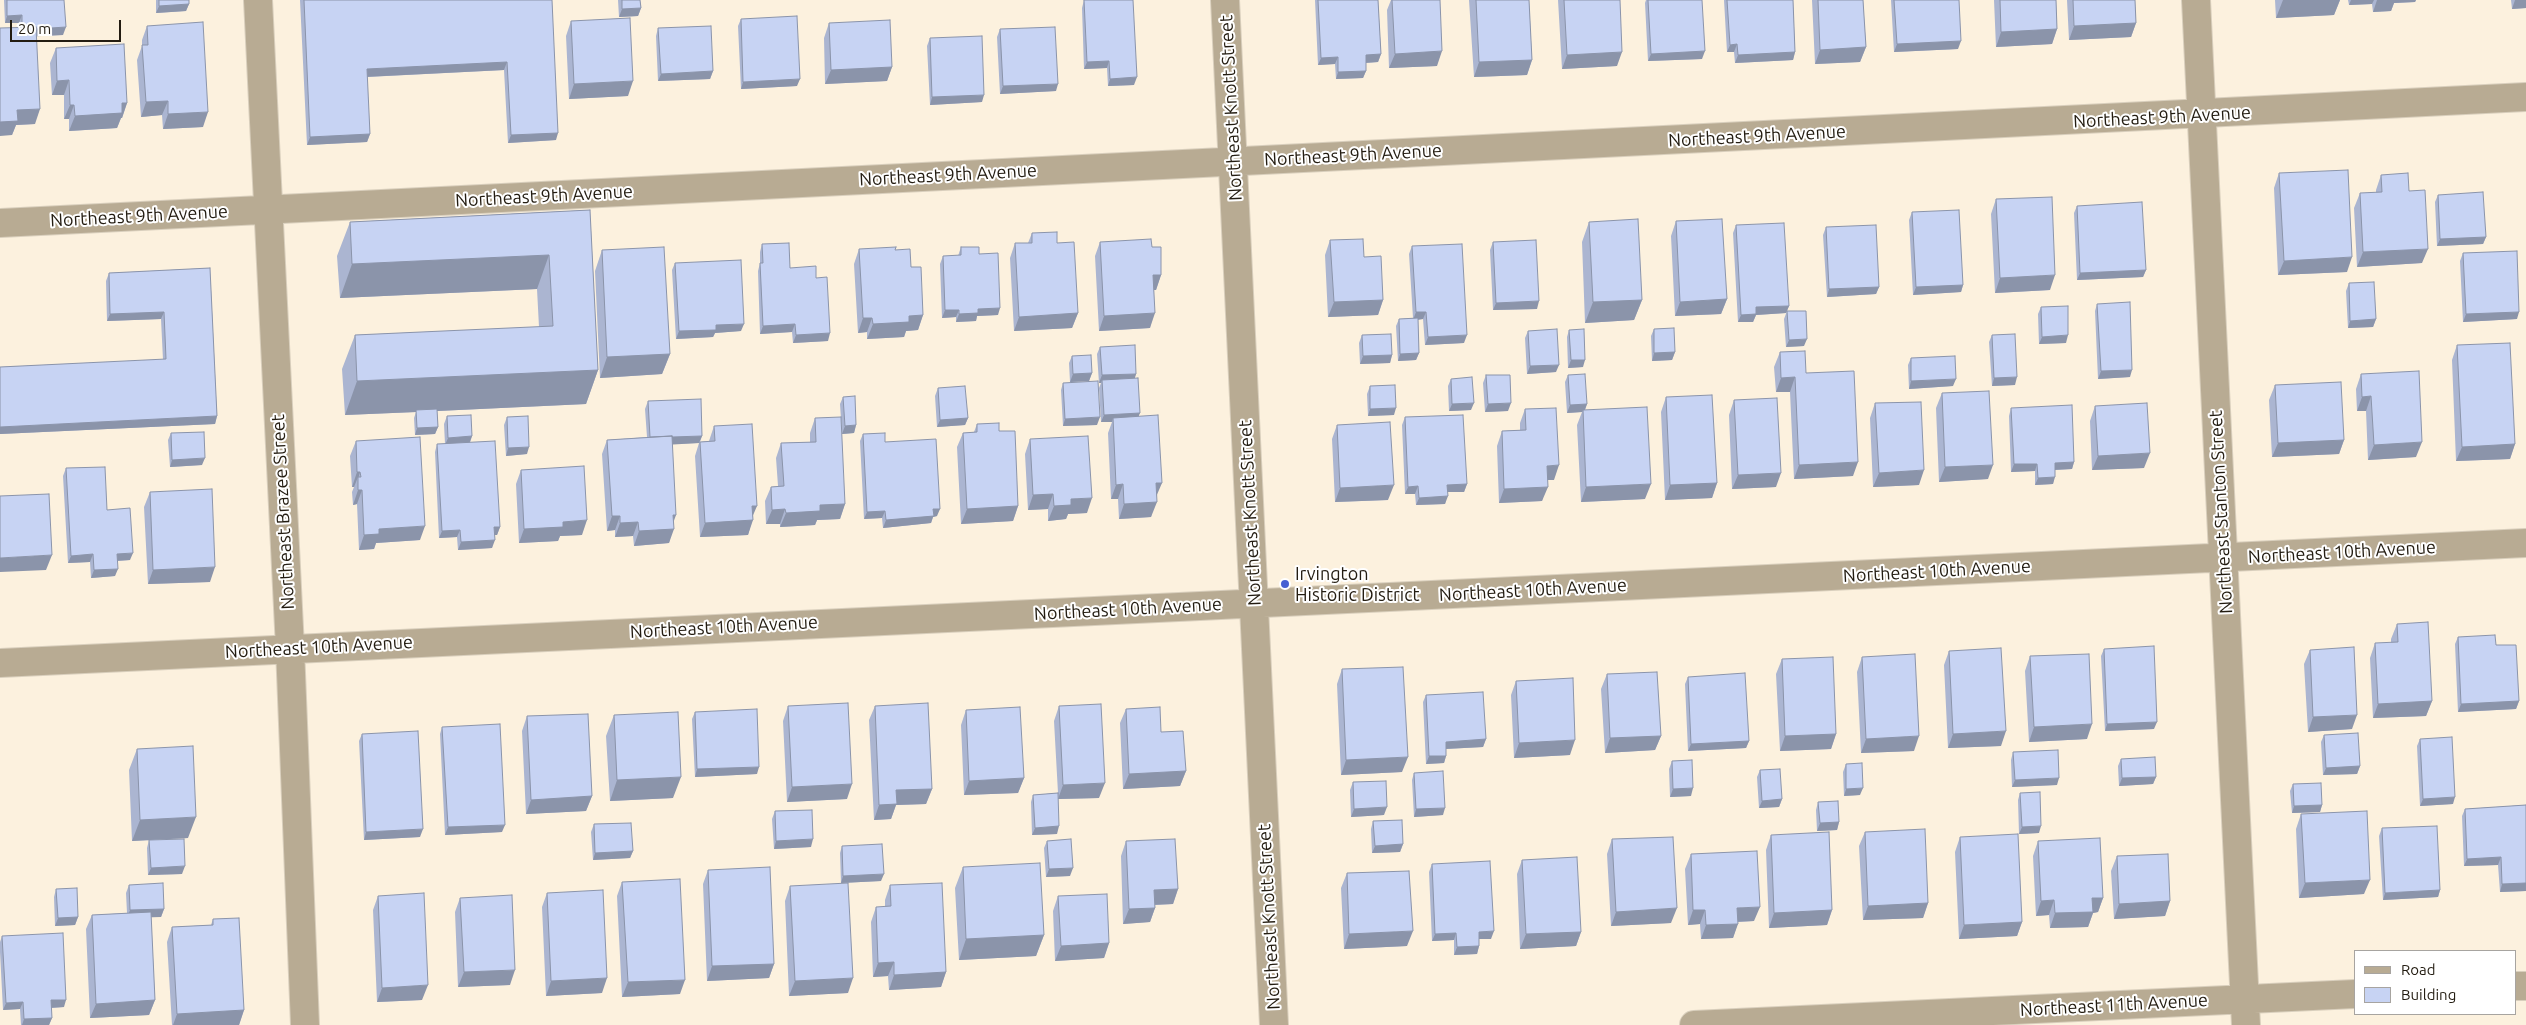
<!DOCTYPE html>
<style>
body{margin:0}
#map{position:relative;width:2526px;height:1025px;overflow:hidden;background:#fcf1de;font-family:Ubuntu,sans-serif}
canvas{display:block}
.legend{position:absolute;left:2354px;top:950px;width:162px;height:65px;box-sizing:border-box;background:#fff;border:1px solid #a7a4a0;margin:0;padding:6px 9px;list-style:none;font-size:15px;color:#231c11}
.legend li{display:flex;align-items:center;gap:10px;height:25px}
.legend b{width:25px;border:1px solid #a7a4a0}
.scale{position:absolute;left:10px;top:20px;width:111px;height:22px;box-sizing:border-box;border:2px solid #231c11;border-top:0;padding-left:6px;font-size:15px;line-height:18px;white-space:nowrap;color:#231c11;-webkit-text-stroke:4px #fff;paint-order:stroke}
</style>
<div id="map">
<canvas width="2526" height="1025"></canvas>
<ul class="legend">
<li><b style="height:6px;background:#b8ab93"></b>Road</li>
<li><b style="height:14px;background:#c7d3f3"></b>Building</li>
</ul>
<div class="scale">20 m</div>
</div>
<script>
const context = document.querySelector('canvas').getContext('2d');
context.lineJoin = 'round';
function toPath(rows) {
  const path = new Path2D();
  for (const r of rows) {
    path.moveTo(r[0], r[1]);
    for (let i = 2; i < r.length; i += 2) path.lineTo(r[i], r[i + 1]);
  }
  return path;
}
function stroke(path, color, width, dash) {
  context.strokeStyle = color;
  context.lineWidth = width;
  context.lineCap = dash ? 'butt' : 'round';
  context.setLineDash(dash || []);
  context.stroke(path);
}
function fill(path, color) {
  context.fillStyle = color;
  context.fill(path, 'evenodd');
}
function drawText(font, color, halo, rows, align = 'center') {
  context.font = font + ' Ubuntu,sans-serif';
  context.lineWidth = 4;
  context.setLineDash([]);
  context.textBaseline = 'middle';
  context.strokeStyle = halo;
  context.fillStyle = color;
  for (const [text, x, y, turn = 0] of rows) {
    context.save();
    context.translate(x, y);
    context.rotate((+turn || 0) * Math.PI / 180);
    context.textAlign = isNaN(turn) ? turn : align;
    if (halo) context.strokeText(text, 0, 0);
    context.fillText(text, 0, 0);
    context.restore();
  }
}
const minor = toPath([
 [258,0,290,648,305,1025],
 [1225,0,1274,1025],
 [2196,0,2246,1025],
 [0,223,2526,97],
 [0,663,2526,543],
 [2515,986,2526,986],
 [1694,1025,2355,994]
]);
const wall = toPath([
 [4,0,64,0,63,35,36,36,35,124,16,125,12,135,19,23,5,23],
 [156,0,189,0,189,4,186,11,156,13],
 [300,0,552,0,556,140,508,143,504,70,367,77,370,134,367,142,307,145],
 [618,0,640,0,641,8,638,16,619,17],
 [1084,0,1134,85,1108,86,1107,68,1084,69,1082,8],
 [1315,0,1378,0,1381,54,1378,62,1366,63,1366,71,1363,78,1336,79,1335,64,1318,65],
 [1391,0,1440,0,1437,66,1389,68,1387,10],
 [1469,0,1529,0,1532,60,1527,75,1474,77],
 [1558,0,1620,0,1617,66,1562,69],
 [1646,0,1702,0,1702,59,1648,61,1645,3],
 [1724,0,1793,0,1795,52,1793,60,1735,63,1734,52,1727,52],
 [1812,0,1863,0,1866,47,1860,62,1815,64],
 [1891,0,1959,0,1958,49,1894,52],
 [1994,0,2056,0,2057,29,2052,44,1996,47],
 [2067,0,2135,0,2136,23,2131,37,2069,40],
 [2275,0,2340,0,2334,15,2276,18],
 [2348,0,2416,0,2415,2,2394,3,2391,11,2373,12,2372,4,2349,5],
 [2511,0,2526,0,2526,8,2512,9],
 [741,19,797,86,741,89,738,26],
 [571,21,628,96,569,99,566,36],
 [829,23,892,67,887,81,825,84,824,38],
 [147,26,203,127,163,129,162,115,141,117,137,60,142,46,142,40],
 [658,28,713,71,710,79,658,81,656,36],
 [1000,29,1056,91,1000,94,997,37],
 [930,38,982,102,930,105,927,46],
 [56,48,127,103,122,118,121,118,117,128,69,131,69,119,64,119,64,95,52,95,50,63],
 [2279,173,2347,272,2278,275,2274,188],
 [2381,175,2422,263,2357,267,2354,208,2360,193,2376,193,2376,190],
 [2438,195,2486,237,2483,244,2437,246,2435,202],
 [1996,199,2050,290,1995,293,1991,214],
 [2077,206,2146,270,2143,277,2077,280,2074,213],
 [590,210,598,370,586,404,437,411,438,427,435,434,415,435,414,418,416,412,345,415,342,369,355,335,539,327,537,289,340,298,337,256,350,222],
 [1912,212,1963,285,1961,292,1913,295,1909,220],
 [1676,221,1727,299,1721,314,1675,316,1671,236],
 [1589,222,1642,300,1634,320,1585,323,1582,242],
 [1736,225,1789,306,1786,313,1756,315,1753,322,1738,322,1733,233],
 [1826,227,1879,287,1876,294,1827,297,1823,235],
 [1032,233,1057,243,1078,313,1072,328,1014,331,1010,258,1015,243,1028,243],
 [1330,240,1364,257,1383,300,1378,315,1328,317,1325,255],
 [1100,242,1152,247,1161,275,1156,290,1154,290,1150,328,1099,331,1095,256],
 [1493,242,1537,309,1493,310,1490,250],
 [762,244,790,268,816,278,828,341,793,343,792,332,760,334,758,271,760,263,760,252],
 [1412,246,1464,343,1425,345,1423,319,1418,320,1419,353,1416,360,1398,361,1396,326,1399,319,1413,318,1409,254],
 [961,247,979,254,998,315,977,316,976,321,956,322,956,317,942,318,940,264,943,256,958,256],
 [859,249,895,250,911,267,923,315,918,330,906,331,904,337,867,339,867,332,858,333,854,264],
 [602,250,670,354,662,374,600,378,595,271],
 [2463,253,2517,319,2463,322,2460,261],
 [675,263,741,331,715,333,713,337,676,339,672,270],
 [210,268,217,416,215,424,0,434,0,367,163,360,161,319,107,321,106,281,109,273],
 [2349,283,2376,319,2373,327,2348,328,2346,291],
 [2097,304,2130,377,2098,379,2095,311],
 [2041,307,2066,343,2039,344,2038,314],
 [1787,311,1804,346,1786,347,1784,319],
 [1654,329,1675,352,1672,360,1652,361,1651,336],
 [1569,330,1583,367,1568,368,1567,337],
 [1528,331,1556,372,1527,374,1525,338],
 [1362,335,1392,355,1390,363,1360,364,1359,343],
 [1992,335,2015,385,1992,386,1989,342],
 [2457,345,2515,444,2510,459,2456,461,2452,360],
 [1100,347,1136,374,1134,379,1139,416,1156,497,1151,517,1119,519,1118,499,1111,499,1108,433,1112,422,1101,422,1099,388,1101,383,1099,383,1097,354],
 [1780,352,1806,373,1853,476,1794,479,1790,392,1776,392,1774,367],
 [1072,356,1092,373,1089,381,1070,382,1069,363],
 [1911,358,1953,386,1909,389,1908,365],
 [2361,374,2416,457,2368,460,2366,411,2357,411,2356,389],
 [1486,375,1508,411,1485,412,1483,383],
 [1568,375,1587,404,1585,410,1645,499,1581,502,1577,425,1582,412,1567,413,1565,382],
 [1451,379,1471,410,1449,411,1448,386],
 [1063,383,1097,425,1063,426,1061,390],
 [2275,385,2344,440,2339,454,2272,457,2269,400],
 [1370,386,1394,415,1368,416,1367,394],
 [938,388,968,418,965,425,937,427,935,396],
 [1942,393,1988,479,1939,482,1936,408],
 [843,397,856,425,854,433,842,434,840,404],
 [1666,397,1717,483,1712,498,1665,500,1661,412],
 [1734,400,1776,487,1732,489,1729,415],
 [648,401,702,436,700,442,709,441,714,426,753,516,748,535,700,537,695,456,699,443,672,444,674,522,669,543,634,546,633,536,615,537,615,530,607,531,602,454,607,440,647,437,645,409],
 [1875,403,1919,485,1873,487,1870,418],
 [2095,406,2144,468,2092,470,2090,421],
 [2011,408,2074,462,2072,469,2055,470,2053,484,2035,485,2035,471,2011,472,2009,416],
 [1525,409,1554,480,1547,480,1542,501,1499,503,1497,446,1502,431,1520,430,1520,423],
 [447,416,472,436,470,443,500,527,497,535,494,535,492,548,458,550,457,537,439,538,435,452,437,444,445,444,444,424],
 [507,417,527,454,506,456,504,425],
 [1405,417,1467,484,1464,492,1447,492,1445,504,1416,505,1415,494,1405,494,1402,425],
 [815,418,845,504,840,519,817,520,815,525,780,527,780,524,766,524,765,501,771,487,778,486,776,458,781,443,810,442,810,433],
 [977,424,999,431,1018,506,1013,521,961,524,957,447,963,433,974,432],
 [1337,425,1388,500,1335,502,1332,439],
 [171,433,202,465,170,467,168,440],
 [863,434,885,442,937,516,933,517,931,523,883,528,882,518,864,519,860,441],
 [1030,439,1087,513,1068,514,1066,519,1048,521,1048,509,1028,510,1025,454],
 [356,441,420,540,376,543,374,549,359,550,357,504,353,505,352,492,354,487,352,487,350,456],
 [66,468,107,510,130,560,117,561,115,576,91,578,90,562,68,563,63,476],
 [521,470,582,535,560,536,558,541,519,543,516,484],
 [150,492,210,582,148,584,144,507],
 [2397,624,2432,701,2426,716,2373,718,2370,658,2375,643,2391,643,2391,639],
 [2458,637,2496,645,2519,701,2516,709,2458,712,2455,644],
 [2104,649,2154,729,2105,731,2101,656],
 [2310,650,2352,729,2308,732,2304,664],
 [1949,651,2001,746,1948,748,1944,665],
 [2030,656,2087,739,2029,742,2025,671],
 [1862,657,1914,751,1861,753,1857,672],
 [1782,659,1836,734,1831,749,1780,751,1776,674],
 [1342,669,1402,772,1341,775,1337,684],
 [1607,674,1661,736,1655,750,1605,753,1601,689],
 [1688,677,1749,741,1746,748,1688,751,1685,684],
 [1516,681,1570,755,1514,758,1511,695],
 [1426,695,1486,739,1483,747,1446,749,1446,756,1444,763,1426,764,1423,702],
 [788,706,847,799,787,802,783,721],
 [875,706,932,789,926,804,896,805,891,819,874,820,869,720],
 [1059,706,1099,798,1058,799,1057,834,1032,835,1031,802,1033,795,1058,793,1054,721],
 [1126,709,1161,732,1186,771,1180,786,1123,789,1120,723],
 [966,710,1024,778,1018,793,964,795,961,725],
 [695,712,757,774,695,777,692,719],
 [614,715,673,798,610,801,606,736],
 [527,716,592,796,586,811,526,814,522,731],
 [442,727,502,832,445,835,440,734],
 [362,734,420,837,364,840,359,741],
 [2324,735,2360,766,2357,774,2323,775,2321,742],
 [2420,739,2453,804,2420,806,2417,746],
 [137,749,188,838,132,841,129,770],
 [2013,752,2057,785,2012,787,2011,760],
 [2121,759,2156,777,2153,784,2119,786,2118,766],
 [1672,761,1691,796,1670,797,1669,769],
 [1846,764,1860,795,1844,796,1843,772],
 [1760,770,1782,799,1779,807,1759,808,1757,777],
 [1414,773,1443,815,1414,817,1412,780],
 [1353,782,1384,815,1351,817,1350,790],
 [2293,784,2322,805,2320,812,2292,813,2290,791],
 [2020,793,2039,833,2019,834,2018,800],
 [1818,802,1839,822,1837,830,1817,831,1816,810],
 [2526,805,2526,891,2500,892,2498,865,2464,866,2462,816,2465,809],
 [775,811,811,847,774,849,772,819],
 [2301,814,2364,894,2299,898,2296,829],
 [1373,821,1403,844,1400,852,1372,853,1371,829],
 [594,824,633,851,630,858,593,860,591,832],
 [2382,828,2440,890,2438,897,2383,900,2379,836],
 [1865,832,1928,903,1923,918,1863,920,1859,846],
 [1771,835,1832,910,1827,925,1769,928,1766,850],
 [1960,837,2022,922,2017,936,1959,939,1955,852],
 [1612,839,1671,923,1611,926,1607,854],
 [149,840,182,874,148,875,147,848],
 [1047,841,1070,876,1046,877,1044,848],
 [1126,841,1178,889,1173,904,1155,905,1155,908,1150,922,1123,924,1121,856],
 [2038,841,2103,898,2098,912,2093,913,2088,927,2050,928,2049,915,2036,916,2033,856],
 [842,846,881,881,841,883,840,853],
 [1691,854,1754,921,1738,922,1733,938,1701,939,1700,924,1688,925,1685,869],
 [2117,856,2170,901,2165,916,2114,919,2111,871],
 [1522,860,1581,932,1576,946,1520,949,1517,874],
 [1432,864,1491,939,1479,939,1479,946,1477,954,1454,955,1454,940,1432,941,1429,872],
 [963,867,1044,935,1036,956,959,960,955,888],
 [708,870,774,964,769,978,707,981,703,884],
 [1347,873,1407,946,1344,949,1341,888],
 [622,882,680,994,622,997,617,896],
 [129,885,164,909,161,917,151,917,155,1000,149,1015,90,1018,86,929,92,915,127,913,126,893],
 [890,885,946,972,941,987,889,990,888,976,873,977,871,922,876,907,885,907,885,900],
 [790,886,848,993,789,996,785,901],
 [56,889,78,917,75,925,55,926,54,897],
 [547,893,602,993,546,996,542,907],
 [378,896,422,1000,377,1002,373,910],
 [1058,896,1109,943,1104,958,1055,961,1053,911],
 [460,898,510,985,458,987,455,912],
 [213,919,244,1010,239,1025,172,1025,167,942,172,927,211,925],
 [2,936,64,1007,51,1008,52,1018,49,1025,21,1025,20,1009,3,1010,0,952,0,942]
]);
const shadedWall = toPath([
 [2283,0,2340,0,2334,15,2276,18],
 [2351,0,2374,0,2372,4,2349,5],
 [2377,0,2416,0,2415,2,2394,3,2391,11,2373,12],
 [2515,0,2526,0,2526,8,2512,9],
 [189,4,186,11,156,13,159,6],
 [641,8,638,16,619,17,622,9],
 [22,15,19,23,5,23,7,16],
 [2136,23,2131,37,2069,40,2074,26],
 [66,27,63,35,20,37,22,29],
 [2057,29,2052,44,1996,47,2001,32],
 [1961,41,1958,49,1894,52,1897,44],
 [1737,44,1734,52,1727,52,1730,45],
 [1866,47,1860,62,1815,64,1820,50],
 [1442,51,1437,66,1389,68,1395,54],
 [1705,51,1702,59,1648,61,1651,54],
 [1622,52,1617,66,1562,69,1567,55],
 [1795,52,1793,60,1735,63,1738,55],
 [1381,54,1378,62,1363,63,1366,55],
 [1338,57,1335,64,1318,65,1321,58],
 [1532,60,1527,75,1474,77,1479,62],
 [1109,61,1107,68,1084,69,1087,62],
 [507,62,504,70,364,77,367,69],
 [892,67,887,81,825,84,831,70],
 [713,71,710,79,658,81,661,74],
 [1366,71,1363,78,1336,79,1338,72],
 [1137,77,1134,85,1108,86,1110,79],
 [800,79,797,86,741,89,743,82],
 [69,80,64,95,52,95,57,81],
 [633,81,628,96,569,99,574,84],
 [1058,84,1056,91,1000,94,1003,86],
 [984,95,982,102,930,105,932,97],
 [168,101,162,115,141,117,146,102],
 [122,103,127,103,122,118,121,118,117,128,69,131,75,116],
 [70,105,74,105,69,119,64,119],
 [40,109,35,124,16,125,12,135,0,136,0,122,17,110],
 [208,112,203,127,163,129,168,114],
 [558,133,556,140,508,143,511,135],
 [370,134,367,142,307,145,310,137],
 [2486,237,2483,244,2437,246,2440,239],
 [2428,249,2422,263,2357,267,2363,252],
 [549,255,537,289,340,298,352,264],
 [2352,257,2347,272,2278,275,2284,261],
 [2146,270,2143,277,2077,280,2080,273],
 [1153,275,1161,275,1156,290,1148,290],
 [2055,275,2050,290,1995,293,2000,278],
 [1963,285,1961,292,1913,295,1916,287],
 [1879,287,1876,294,1827,297,1829,289],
 [1727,299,1721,314,1675,316,1680,302],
 [1383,300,1378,315,1328,317,1334,302],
 [1642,300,1634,320,1585,323,1593,302],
 [1539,301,1537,309,1493,310,1496,303],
 [1789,306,1786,313,1756,315,1753,322,1738,322,1741,315,1756,307],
 [1000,308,998,315,977,316,976,321,956,322,959,314,978,309],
 [945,310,959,310,956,317,942,318],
 [164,312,161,319,107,321,110,314],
 [1416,312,1426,312,1423,319,1413,320],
 [2519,312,2517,319,2463,322,2466,314],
 [1078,313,1072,328,1014,331,1019,317],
 [1155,313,1150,328,1099,331,1104,316],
 [923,315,918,330,906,331,904,337,867,339,873,324,909,316],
 [863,318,872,318,867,332,858,333],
 [2376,319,2373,327,2348,328,2350,321],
 [744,324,741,331,715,333,713,337,676,339,679,331,716,325],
 [795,324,792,332,760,334,763,326],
 [830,333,828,341,793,343,796,335],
 [1467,335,1464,343,1425,345,1428,337],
 [2068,335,2066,343,2039,344,2042,337],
 [1807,339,1804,346,1786,347,1789,340],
 [1675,352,1672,360,1652,361,1654,353],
 [1419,353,1416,360,1398,361,1400,354],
 [670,354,662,374,600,378,607,357],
 [1392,355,1390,363,1360,364,1363,356],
 [1571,360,1585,360,1583,367,1568,368],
 [1559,365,1556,372,1527,374,1530,366],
 [598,370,586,404,416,412,416,410,416,412,345,415,357,381],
 [2132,370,2130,377,2098,379,2101,371],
 [1092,373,1089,381,1070,382,1073,374],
 [1136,374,1134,381,1102,380,1101,383,1099,383,1102,375],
 [1795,377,1790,392,1776,392,1781,378],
 [2017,377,2015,385,1992,386,1994,378],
 [1956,379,1953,386,1909,389,1911,381],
 [2371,396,2366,411,2357,411,2362,397],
 [1474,403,1471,410,1449,411,1452,404],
 [1511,403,1508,411,1485,412,1488,404],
 [1587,404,1584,412,1583,410,1582,412,1567,413,1570,405],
 [1396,408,1394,415,1368,416,1370,409],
 [1140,413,1137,420,1113,418,1112,422,1101,422,1104,415],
 [217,416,215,424,0,434,0,427],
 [1100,417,1097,425,1063,426,1065,419],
 [968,418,965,425,937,427,940,420],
 [856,425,854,433,842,434,845,426],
 [438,427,435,434,415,435,417,428],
 [472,436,469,444,445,445,448,438],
 [702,436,699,443,647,446,650,438],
 [2344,440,2339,454,2272,457,2278,443],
 [2422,442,2416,457,2368,460,2374,445],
 [2515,444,2510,459,2456,461,2462,447],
 [529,447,527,454,506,456,508,448],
 [2150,453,2144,468,2092,470,2098,456],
 [205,458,202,465,170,467,172,460],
 [1858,462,1853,476,1794,479,1799,465],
 [2074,462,2072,469,2052,470,2055,463],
 [2014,464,2037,464,2035,471,2011,472],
 [1559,465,1554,480,1541,480,1547,466],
 [1993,465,1988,479,1939,482,1945,467],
 [1924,470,1919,485,1873,487,1879,473],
 [357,472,360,472,358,479,358,477,354,487,352,487],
 [1781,473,1776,487,1732,489,1738,475],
 [2055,477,2053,484,2035,485,2038,478],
 [1156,483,1162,483,1156,497],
 [1717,483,1712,498,1665,500,1670,485],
 [1123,484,1118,499,1111,499,1116,485],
 [1467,484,1464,492,1444,492,1447,485],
 [1651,484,1645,499,1581,502,1586,487],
 [1394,485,1388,500,1335,502,1340,488],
 [1418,486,1415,494,1405,494,1408,487],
 [1548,487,1542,501,1499,503,1504,489],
 [358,490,362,490,357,504,353,505],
 [1053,494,1048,509,1028,510,1033,495],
 [1448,496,1445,504,1416,505,1419,498],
 [1092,498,1087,513,1068,514,1066,519,1048,521,1054,506,1071,499],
 [1157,502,1151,517,1119,519,1124,504],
 [845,504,840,519,817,520,815,525,780,527,786,513,820,505],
 [752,506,757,506,751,520,753,520,748,535,700,537,705,523],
 [1018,506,1013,521,961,524,967,509],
 [785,509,780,524,766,524,772,510],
 [933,509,940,509,937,516,933,517,931,523,883,528,886,520],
 [885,511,882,518,864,519,867,512],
 [673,515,676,515,671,529,674,529,669,543,634,546,639,531],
 [612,516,620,516,615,530,607,531],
 [587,520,582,535,560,536,558,541,519,543,524,529,563,522],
 [638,522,633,536,615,537,620,523],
 [425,526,420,540,376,543,374,549,359,550,364,535,379,529],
 [494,527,500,527,497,535,491,535],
 [460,530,457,537,439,538,442,531],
 [495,540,492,548,458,550,461,542],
 [133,553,130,560,114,561,117,554],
 [93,554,90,562,68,563,71,556],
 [52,555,46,570,0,572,0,558],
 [215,567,210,582,148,584,153,570],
 [118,569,115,576,91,578,94,570],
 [2432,701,2426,716,2373,718,2378,704],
 [2519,701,2516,709,2458,712,2461,704],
 [2357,715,2352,729,2308,732,2313,717],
 [2157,722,2154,729,2105,731,2107,724],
 [2092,724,2087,739,2029,742,2034,727],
 [2006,731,2001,746,1948,748,1953,734],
 [1836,734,1831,749,1780,751,1785,736],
 [1661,736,1655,750,1605,753,1610,738],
 [1919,736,1914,751,1861,753,1866,739],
 [1486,739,1483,747,1444,749,1446,742],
 [1575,740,1570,755,1514,758,1519,743],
 [1749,741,1746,748,1688,751,1691,744],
 [1429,756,1446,756,1444,763,1426,764],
 [1408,757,1402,772,1341,775,1346,760],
 [2360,766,2357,774,2323,775,2326,768],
 [759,767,757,774,695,777,697,769],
 [1186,771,1180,786,1123,789,1129,774],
 [681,777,673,798,610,801,617,780],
 [2156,777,2153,784,2119,786,2122,778],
 [1024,778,1018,793,964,795,969,781],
 [2059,778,2057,785,2012,787,2015,780],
 [1105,783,1099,798,1058,799,1063,785],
 [852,784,847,799,787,802,792,787],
 [1693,788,1691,796,1670,797,1673,789],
 [1863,788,1860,795,1844,796,1846,789],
 [932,789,926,804,896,805,891,819,874,820,879,805,896,790],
 [592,796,586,811,526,814,531,800],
 [2455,797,2453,804,2420,806,2423,799],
 [1782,799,1779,807,1759,808,1762,801],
 [2322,805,2320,812,2292,813,2294,806],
 [1387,807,1384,815,1351,817,1354,809],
 [1445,808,1443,815,1414,817,1416,809],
 [196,817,188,838,132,841,140,820],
 [1839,822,1837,830,1817,831,1820,823],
 [505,825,502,832,445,835,448,827],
 [1059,826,1057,834,1032,835,1035,828],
 [2041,826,2039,833,2019,834,2022,827],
 [423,829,420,837,364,840,366,832],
 [813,839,811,847,774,849,776,841],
 [1403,844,1400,852,1372,853,1375,846],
 [633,851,630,858,593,860,595,853],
 [2501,857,2498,865,2464,866,2467,859],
 [185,866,182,874,148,875,151,868],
 [1073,868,1070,876,1046,877,1049,869],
 [884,874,881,881,841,883,843,876],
 [2370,880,2364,894,2299,898,2305,883],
 [2526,883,2526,891,2500,892,2502,884],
 [1178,889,1173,904,1149,905,1154,890],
 [2440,890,2438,897,2383,900,2385,893],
 [2092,898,2103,898,2098,912,2093,913,2088,927,2050,928,2055,913],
 [2054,900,2049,915,2036,916,2041,901],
 [2170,901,2165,916,2114,919,2119,904],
 [1928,903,1923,918,1863,920,1868,906],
 [1760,907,1754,921,1732,922,1737,908],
 [1155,908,1150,922,1123,924,1129,909],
 [1677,908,1671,923,1611,926,1616,912],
 [164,909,161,917,127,918,130,910],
 [1693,910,1705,910,1700,924,1688,925],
 [1832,910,1827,925,1769,928,1774,913],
 [78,917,75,925,55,926,58,918],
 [2022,922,2017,936,1959,939,1964,925],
 [1738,924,1733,938,1701,939,1706,925],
 [1413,931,1407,946,1344,949,1349,934],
 [1494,931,1491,939,1476,939,1479,932],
 [1581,932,1576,946,1520,949,1526,934],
 [1456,933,1454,940,1432,941,1435,934],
 [1044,935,1036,956,959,960,966,939],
 [1109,943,1104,958,1055,961,1061,946],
 [1479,946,1477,954,1454,955,1457,947],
 [894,962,888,976,873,977,878,963],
 [774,964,769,978,707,981,712,966],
 [515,970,510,985,458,987,464,972],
 [946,972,941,987,889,990,894,975],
 [607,978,602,993,546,996,551,981],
 [853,978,848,993,789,996,795,981],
 [685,980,680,994,622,997,628,982],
 [428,985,422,1000,377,1002,382,988],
 [51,1000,66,1000,64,1007,48,1008],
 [155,1000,149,1015,90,1018,96,1004],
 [23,1002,20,1009,3,1010,6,1003],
 [244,1010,239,1025,173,1025,177,1014],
 [52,1018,49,1025,22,1025,24,1019]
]);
const building = toPath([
 [7,0,64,0,66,27,36,29,36,27,22,27,22,15,7,16,7,0],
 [159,0,189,0,189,4,159,6,159,0],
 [304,0,552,0,558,133,511,135,507,62,367,69,370,134,310,137,304,0],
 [622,0,640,0,641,8,622,9,622,0],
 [1084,0,1133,0,1137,77,1110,79,1109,61,1087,62,1084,0],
 [1318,0,1378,0,1381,54,1366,55,1366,71,1338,72,1338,57,1321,58,1318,0],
 [1392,0,1440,0,1442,51,1395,54,1392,0],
 [1476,0,1529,0,1532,60,1479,62,1476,0],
 [1564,0,1620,0,1622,52,1567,55,1564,0],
 [1648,0,1702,0,1705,51,1651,54,1648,0],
 [1727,0,1793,0,1795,52,1738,55,1737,44,1730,45,1727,0],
 [1818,0,1863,0,1866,47,1820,50,1818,0],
 [1894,0,1959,0,1961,41,1897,44,1894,0],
 [2000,0,2056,0,2057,29,2001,32,2000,0],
 [2073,0,2135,0,2136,23,2074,26,2073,0],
 [797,16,800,79,743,82,741,19,797,16],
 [630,18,633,81,574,84,571,21,630,18],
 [890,20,892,67,831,70,829,23,890,20],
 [203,22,208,112,168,114,168,101,146,102,142,45,148,45,147,26,203,22],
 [711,26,713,71,661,74,658,28,711,26],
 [36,27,40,109,17,110,18,121,0,122,0,28,36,27],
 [1055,27,1058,84,1003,86,1000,29,1055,27],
 [982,36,984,95,932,97,930,38,982,36],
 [124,44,127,103,122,103,122,113,75,116,74,105,70,105,69,80,57,81,56,48,124,44],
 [2348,170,2352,257,2284,261,2279,173,2348,170],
 [2408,173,2409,191,2425,190,2428,249,2363,252,2360,193,2382,192,2381,175,2408,173],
 [2483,192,2486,237,2440,239,2438,195,2483,192],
 [2052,197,2055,275,2000,278,1996,199,2052,197],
 [2142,202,2146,270,2080,273,2077,206,2142,202],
 [590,210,598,370,357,381,355,335,553,326,549,255,352,264,350,222,590,210],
 [1959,210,1963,285,1916,287,1912,212,1959,210],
 [1638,219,1642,300,1593,302,1589,222,1638,219],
 [1722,219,1727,299,1680,302,1676,221,1722,219],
 [1784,223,1789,306,1756,307,1756,314,1741,315,1736,225,1784,223],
 [1876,225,1879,287,1829,289,1826,227,1876,225],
 [1057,232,1057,243,1074,242,1078,313,1019,317,1015,243,1032,243,1032,233,1057,232],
 [1151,239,1152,247,1161,247,1161,275,1153,275,1155,313,1104,316,1100,242,1151,239],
 [1363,239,1364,257,1381,256,1383,300,1334,302,1330,240,1363,239],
 [1536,240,1539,301,1496,303,1493,242,1536,240],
 [789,243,790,268,816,266,816,278,827,277,830,333,796,335,795,324,763,326,760,263,763,263,762,244,789,243],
 [1462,244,1467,335,1428,337,1426,312,1416,312,1412,246,1462,244],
 [664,247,670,354,607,357,602,250,664,247],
 [896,247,895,250,910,249,911,267,921,267,923,315,909,316,909,322,873,324,872,318,863,318,859,249,896,247],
 [961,247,979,247,979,254,998,253,1000,308,978,309,978,313,959,314,959,310,945,310,943,256,961,255,961,247],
 [2517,251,2519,312,2466,314,2463,253,2517,251],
 [741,260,744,324,716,325,716,330,679,331,675,263,741,260],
 [210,268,217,416,0,427,0,367,166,359,164,312,110,314,109,273,210,268],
 [2374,282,2376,319,2350,321,2349,283,2374,282],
 [2130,302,2132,370,2101,371,2097,304,2130,302],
 [2068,306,2068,335,2042,337,2041,307,2068,306],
 [1787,311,1806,311,1807,339,1789,340,1787,311],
 [1418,318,1419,353,1400,354,1399,319,1418,318],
 [1674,328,1675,352,1654,353,1654,329,1674,328],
 [1557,329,1559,365,1530,366,1528,331,1557,329],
 [1584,329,1585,360,1571,360,1569,330,1584,329],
 [1391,334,1392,355,1363,356,1362,335,1391,334],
 [2015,334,2017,377,1994,378,1992,335,2015,334],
 [2510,343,2515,444,2462,447,2457,345,2510,343],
 [1135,345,1136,374,1102,375,1100,347,1135,345],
 [1805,351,1806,373,1854,371,1858,462,1799,465,1795,377,1781,378,1780,352,1805,351],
 [1091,355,1092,373,1073,374,1072,356,1091,355],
 [1955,356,1956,379,1911,381,1911,358,1955,356],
 [2419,371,2422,442,2374,445,2371,396,2362,397,2361,374,2419,371],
 [1585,374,1587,404,1570,405,1568,375,1585,374],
 [1486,375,1510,375,1511,403,1488,404,1486,375],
 [1472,377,1474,403,1452,404,1451,379,1472,377],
 [1138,378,1140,413,1104,415,1102,380,1138,378],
 [1098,381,1100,417,1065,419,1063,383,1098,381],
 [2341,382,2344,440,2278,443,2275,385,2341,382],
 [1395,385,1396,408,1370,409,1370,386,1395,385],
 [965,386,968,418,940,420,938,388,965,386],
 [1989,391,1993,465,1945,467,1942,393,1989,391],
 [1712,395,1717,483,1670,485,1666,397,1712,395],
 [855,396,856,425,845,426,843,397,855,396],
 [1777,398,1781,473,1738,475,1734,400,1777,398],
 [701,399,702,436,672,437,672,436,650,437,648,401,701,399],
 [1921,402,1924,470,1879,473,1875,403,1921,402],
 [2147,403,2150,453,2098,456,2095,406,2147,403],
 [2072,405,2074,462,2055,463,2055,477,2038,478,2037,464,2014,464,2011,408,2072,405],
 [1647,407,1651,484,1586,487,1583,410,1647,407],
 [1556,408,1559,465,1547,466,1548,487,1504,489,1502,431,1526,430,1525,409,1556,408],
 [437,409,438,427,417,428,416,410,437,409],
 [471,415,472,436,448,438,447,416,471,415],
 [1158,415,1162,483,1156,483,1157,502,1124,504,1123,484,1116,485,1113,418,1158,415],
 [1463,415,1467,484,1447,485,1448,496,1419,498,1418,486,1408,487,1405,417,1463,415],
 [528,416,529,447,508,448,507,417,528,416],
 [841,417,845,504,820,505,820,511,786,513,785,509,772,510,771,487,784,486,781,443,816,442,815,418,841,417],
 [1390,422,1394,485,1340,488,1337,425,1390,422],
 [999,423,999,431,1015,431,1018,506,967,509,963,433,977,432,977,424,999,423],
 [752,424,757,506,752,506,753,520,705,523,700,442,715,441,714,426,752,424],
 [204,432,205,458,172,460,171,433,204,432],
 [885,433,885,442,936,439,940,509,933,509,934,516,886,520,885,511,867,512,863,434,885,433],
 [672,436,676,515,673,515,674,529,639,531,638,522,620,523,620,516,612,516,607,440,672,436],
 [1088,436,1092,498,1071,499,1071,505,1054,506,1053,494,1033,495,1030,439,1088,436],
 [420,437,425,526,379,529,379,534,364,535,362,490,358,490,358,477,361,477,360,472,357,472,356,441,420,437],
 [495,441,500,527,494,527,495,540,461,542,460,530,442,531,437,444,495,441],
 [584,466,587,520,563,522,563,527,524,529,521,470,584,466],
 [105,467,107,510,130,508,133,553,117,554,118,569,94,570,93,554,71,556,66,468,105,467],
 [212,489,215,567,153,570,150,492,212,489],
 [49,494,52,555,0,558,0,496,49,494],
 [2428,622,2432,701,2378,704,2375,643,2398,642,2397,624,2428,622],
 [2495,635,2496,645,2516,645,2519,701,2461,704,2458,637,2495,635],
 [2154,646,2157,722,2107,724,2104,649,2154,646],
 [2354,647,2357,715,2313,717,2310,650,2354,647],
 [2001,648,2006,731,1953,734,1949,651,2001,648],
 [1915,654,1919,736,1866,739,1862,657,1915,654],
 [2089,654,2092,724,2034,727,2030,656,2089,654],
 [1833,657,1836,734,1785,736,1782,659,1833,657],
 [1403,667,1408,757,1346,760,1342,669,1403,667],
 [1657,672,1661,736,1610,738,1607,674,1657,672],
 [1745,673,1749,741,1691,744,1688,677,1745,673],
 [1573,678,1575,740,1519,743,1516,681,1573,678],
 [1483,692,1486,739,1446,742,1446,756,1429,756,1426,695,1483,692],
 [848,703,852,784,792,787,788,706,848,703],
 [928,703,932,789,896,790,897,804,879,805,875,706,928,703],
 [1101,704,1105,783,1063,785,1059,706,1101,704],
 [1020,707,1024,778,969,781,966,710,1020,707],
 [1160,707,1161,732,1183,731,1186,771,1129,774,1126,709,1160,707],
 [757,709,759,767,697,769,695,712,757,709],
 [678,712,681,777,617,780,614,715,678,712],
 [588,714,592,796,531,800,527,716,588,714],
 [500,724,505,825,448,827,442,727,500,724],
 [418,731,423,829,366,832,362,734,418,731],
 [2358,733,2360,766,2326,768,2324,735,2358,733],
 [2452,737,2455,797,2423,799,2420,739,2452,737],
 [193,746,196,817,140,820,137,749,193,746],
 [2058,750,2059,778,2015,780,2013,752,2058,750],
 [2155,757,2156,777,2122,778,2121,759,2155,757],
 [1692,760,1693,788,1673,789,1672,761,1692,760],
 [1862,763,1863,788,1846,789,1846,764,1862,763],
 [1780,769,1782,799,1762,801,1760,770,1780,769],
 [1443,771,1445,808,1416,809,1414,773,1443,771],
 [1386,781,1387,807,1354,809,1353,782,1386,781],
 [2321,783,2322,805,2294,806,2293,784,2321,783],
 [2040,792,2041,826,2022,827,2020,793,2040,792],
 [1058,793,1059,826,1035,828,1033,795,1058,793],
 [1838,801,1839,822,1820,823,1818,802,1838,801],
 [2526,805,2526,883,2502,884,2501,857,2467,859,2465,809,2526,805],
 [812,810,813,839,776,841,775,811,812,810],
 [2367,811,2370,880,2305,883,2301,814,2367,811],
 [1402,820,1403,844,1375,846,1373,821,1402,820],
 [631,823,633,851,595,853,594,824,631,823],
 [2437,826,2440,890,2385,893,2382,828,2437,826],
 [1925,829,1928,903,1868,906,1865,832,1925,829],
 [1829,832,1832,910,1774,913,1771,835,1829,832],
 [2018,834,2022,922,1964,925,1960,837,2018,834],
 [1673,837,1677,908,1616,912,1612,839,1673,837],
 [2100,838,2103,898,2092,898,2093,912,2055,913,2054,900,2041,901,2038,841,2100,838],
 [184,839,185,866,151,868,149,840,184,839],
 [1071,839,1073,868,1049,869,1047,841,1071,839],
 [1175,839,1178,889,1154,890,1155,908,1129,909,1126,841,1175,839],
 [882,844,884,874,843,876,842,846,882,844],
 [1757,851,1760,907,1737,908,1738,924,1706,925,1705,910,1693,910,1691,854,1757,851],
 [2168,854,2170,901,2119,904,2117,856,2168,854],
 [1577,857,1581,932,1526,934,1522,860,1577,857],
 [1490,861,1494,931,1479,932,1479,946,1457,947,1456,933,1435,934,1432,864,1490,861],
 [1040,863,1044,935,966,939,963,867,1040,863],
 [770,867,774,964,712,966,708,870,770,867],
 [1409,871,1413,931,1349,934,1347,873,1409,871],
 [680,879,685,980,628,982,622,882,680,879],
 [163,883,164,909,130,910,129,885,163,883],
 [848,883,853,978,795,981,790,886,848,883],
 [942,883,946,972,894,975,894,962,878,963,876,907,891,906,890,885,942,883],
 [77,888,78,917,58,918,56,889,77,888],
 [603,890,607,978,551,981,547,893,603,890],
 [424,893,428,985,382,988,378,896,424,893],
 [1107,894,1109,943,1061,946,1058,896,1107,894],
 [512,895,515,970,464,972,460,898,512,895],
 [151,912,155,1000,96,1004,92,915,151,912],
 [239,918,244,1010,177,1014,172,927,213,925,213,919,239,918],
 [63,933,66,1000,51,1000,52,1018,24,1019,23,1002,6,1003,2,936,63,933]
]);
const markers = [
 [1285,584,5,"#4660d3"]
];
const streetNames = [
 ["Northeast Knott Street",1231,108,-93],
 ["Northeast 9th Avenue",2162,117,-3],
 ["Northeast 9th Avenue",1757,136,-3],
 ["Northeast 9th Avenue",1353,155,-3],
 ["Northeast 9th Avenue",948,175,-3],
 ["Northeast 9th Avenue",544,196,-3],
 ["Northeast 9th Avenue",139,216,-3],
 ["Northeast Brazee Street",283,512,-93],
 ["Northeast Stanton Street",2221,512,-93],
 ["Northeast Knott Street",1250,513,-93],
 ["Northeast 10th Avenue",2342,552,-3],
 ["Northeast 10th Avenue",1937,571,-3],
 ["Northeast 10th Avenue",1533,590,-3],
 ["Northeast 10th Avenue",1128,609,-3],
 ["Northeast 10th Avenue",724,627,-3],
 ["Northeast 10th Avenue",319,647,-3],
 ["Northeast Knott Street",1269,917,-93],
 ["Northeast 11th Avenue",2114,1005,-3]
];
const poiNames = [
 ["Irvington",1295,574],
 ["Historic District",1295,595]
];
stroke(minor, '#d9cfbd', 30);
stroke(minor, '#b8ab93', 28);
fill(wall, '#abb5d1');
fill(shadedWall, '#8b94aa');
fill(building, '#c7d3f3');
stroke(building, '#8b94aa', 1);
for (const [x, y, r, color] of markers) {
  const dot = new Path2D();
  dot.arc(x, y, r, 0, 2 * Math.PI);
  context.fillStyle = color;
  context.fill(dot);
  stroke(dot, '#fff', 2);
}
drawText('18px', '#231c11', '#fff', streetNames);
drawText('18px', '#231c11', '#fff', poiNames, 'left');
</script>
